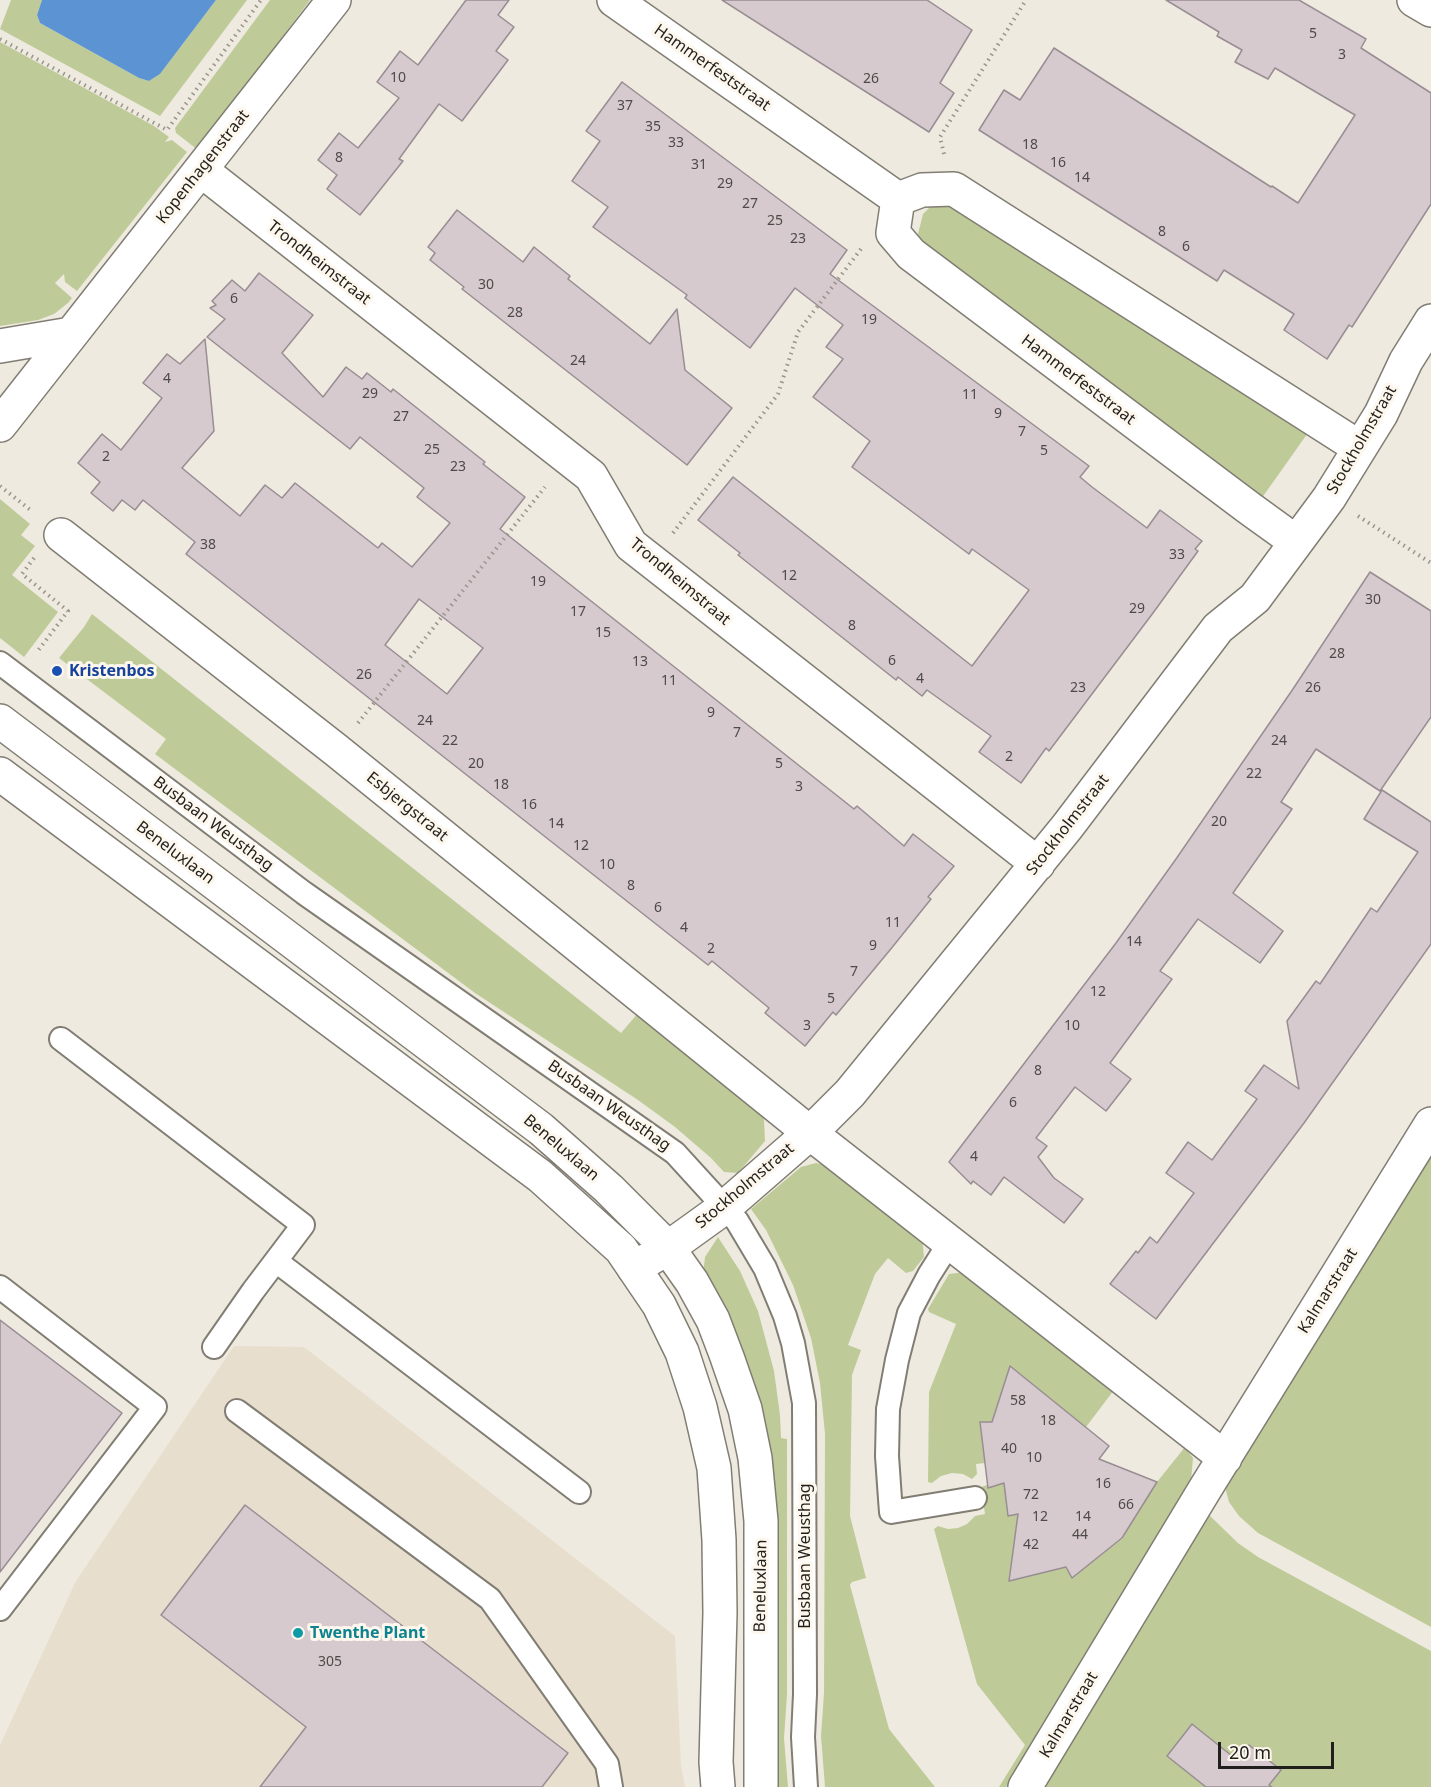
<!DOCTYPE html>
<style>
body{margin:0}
#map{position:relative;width:1431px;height:1787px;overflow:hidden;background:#efeadf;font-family:"Noto Sans",sans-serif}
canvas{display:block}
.scale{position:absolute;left:1218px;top:1742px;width:116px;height:27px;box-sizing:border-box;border:3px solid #211f1b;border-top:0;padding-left:8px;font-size:18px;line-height:21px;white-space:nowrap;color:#211f1b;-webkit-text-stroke:4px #fdf7ed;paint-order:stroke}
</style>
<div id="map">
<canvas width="1431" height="1787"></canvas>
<div class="scale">20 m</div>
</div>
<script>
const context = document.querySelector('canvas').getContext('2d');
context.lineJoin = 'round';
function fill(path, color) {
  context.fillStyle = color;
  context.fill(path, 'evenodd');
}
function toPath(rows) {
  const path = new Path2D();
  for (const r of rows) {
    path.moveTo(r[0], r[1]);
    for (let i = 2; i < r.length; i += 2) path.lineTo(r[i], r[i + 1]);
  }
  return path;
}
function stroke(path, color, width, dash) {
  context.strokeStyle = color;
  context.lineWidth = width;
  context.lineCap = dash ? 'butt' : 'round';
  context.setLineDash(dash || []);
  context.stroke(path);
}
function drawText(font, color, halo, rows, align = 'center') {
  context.font = font + ' "Noto Sans",sans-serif';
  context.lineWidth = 6;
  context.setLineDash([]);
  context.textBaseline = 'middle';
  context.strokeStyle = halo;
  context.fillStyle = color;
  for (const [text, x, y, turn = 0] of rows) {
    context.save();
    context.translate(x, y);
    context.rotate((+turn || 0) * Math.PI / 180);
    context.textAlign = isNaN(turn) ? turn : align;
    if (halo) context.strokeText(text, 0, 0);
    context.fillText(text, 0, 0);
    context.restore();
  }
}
const built = toPath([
 [234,1346,304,1347,675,1636,681,1766,685,1787,0,1787,0,1745,76,1581]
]);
const green = toPath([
 [11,0,42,0,37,15,40,23,139,78,149,81,160,74,216,0,247,0,160,116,0,29],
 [270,0,310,0,198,150,176,133,175,128],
 [0,42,154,126,169,137,165,142,172,140,187,152,77,291,65,282,64,274,55,283,72,298,68,303,54,314,38,320,0,326],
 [947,202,1310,430,1259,502,922,243,918,234,923,214,930,207],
 [0,499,30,524,21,535,35,546,12,575,58,612,24,657,0,638],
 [92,614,621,1033,639,1012,749,1102,764,1119,765,1141,738,1173,724,1172,711,1158,675,1127,638,1100,475,993,155,754,166,739,59,658,84,627],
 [1431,1144,1431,1627,1258,1533,1239,1516,1229,1502,1225,1487],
 [816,1163,825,1165,922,1238,924,1257,913,1271,906,1273,888,1258,875,1274,848,1345,861,1350,852,1375,850,1516,866,1578,852,1582,850,1585,889,1729,935,1787,825,1787,821,1736,824,1693,825,1434,820,1383,811,1338,793,1285,766,1230,751,1209,801,1167],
 [718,1237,740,1271,758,1311,774,1371,780,1415,781,1438,787,1439,787,1695,784,1738,788,1787,770,1787,768,1585,703,1274,705,1257],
 [965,1272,1114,1390,1086,1427,1010,1366,997,1406,996,1423,980,1422,985,1463,976,1464,977,1474,972,1479,963,1474,952,1473,941,1476,932,1483,928,1482,929,1392,956,1324,929,1312,928,1309,949,1274],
 [1185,1447,1193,1458,1191,1481,1006,1787,999,1787,1025,1745,977,1684,934,1529,938,1526,948,1529,958,1528,967,1524,975,1516,985,1514,981,1487,987,1485,988,1488,1004,1483,1009,1516,1018,1514,1009,1581,1049,1571,1064,1564,1072,1577,1122,1539,1157,1482],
 [1208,1514,1238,1543,1258,1557,1431,1651,1431,1787,1035,1787]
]);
const water = toPath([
 [42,0,216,0,160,74,149,81,139,78,40,23,37,15]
]);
const building = toPath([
 [466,0,509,0,498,15,514,27,496,51,508,60,462,121,439,104,399,159,403,161,360,215,327,189,337,175,318,160,339,133,358,148,399,98,377,82,400,51,418,65,466,0],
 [722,0,927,0,972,30,940,83,954,93,929,132,722,0],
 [1166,0,1299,0,1366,39,1361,48,1431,93,1431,204,1352,327,1349,325,1327,359,1284,330,1294,314,1224,270,1217,281,979,130,1004,90,1020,100,1054,48,1271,187,1272,186,1298,203,1355,115,1275,68,1268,79,1235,62,1242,50,1217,36,1219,32,1166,0],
 [622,82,847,250,830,274,1089,466,1080,477,1092,487,1147,528,1160,510,1202,541,1195,549,1198,551,1153,613,1049,751,1046,748,1021,783,979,752,991,736,927,690,922,696,898,677,896,680,738,555,740,553,698,520,733,477,972,666,1029,590,972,549,969,554,852,467,870,441,813,397,843,359,826,347,843,325,795,288,750,348,685,298,687,295,593,227,608,207,572,181,600,141,586,131,622,82],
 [457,210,523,262,534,247,570,276,568,279,650,344,677,309,685,370,732,408,687,465,462,289,464,287,430,260,435,253,428,247,457,210],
 [259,273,313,315,282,353,323,397,346,367,362,379,367,373,391,392,393,389,485,462,483,464,525,497,500,529,854,809,857,806,904,846,913,834,954,866,928,897,931,899,890,950,836,1015,833,1012,805,1046,765,1013,769,1008,712,961,708,965,186,554,195,542,143,500,135,510,122,500,113,511,91,493,100,482,78,463,102,434,121,450,162,398,143,383,167,354,180,364,205,339,214,431,182,468,240,516,265,485,282,498,295,483,378,548,382,543,412,567,450,523,417,497,424,488,360,437,350,449,207,337,225,319,210,308,216,305,212,301,232,280,245,291,259,273],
 [419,599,483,648,447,694,385,645,419,599],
 [1370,572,1431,611,1431,717,1380,791,1316,749,1281,802,1292,809,1233,893,1283,931,1260,963,1198,919,1160,971,1172,979,1110,1063,1131,1079,1106,1111,1075,1087,1036,1138,1047,1146,1038,1157,1054,1178,1083,1199,1064,1223,1004,1177,991,1195,973,1181,971,1184,949,1162,1116,943,1176,859,1293,689,1370,572],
 [1382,790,1431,822,1431,944,1304,1123,1156,1319,1110,1284,1136,1251,1138,1253,1150,1237,1157,1243,1194,1193,1166,1173,1188,1142,1212,1160,1257,1099,1245,1091,1264,1065,1299,1089,1287,1021,1316,981,1320,984,1371,908,1377,912,1418,852,1364,819,1382,790],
 [0,1320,122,1413,0,1572,0,1320],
 [1010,1366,1109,1446,1099,1459,1157,1482,1122,1538,1072,1578,1066,1567,1009,1581,1018,1514,1008,1516,1004,1483,988,1488,980,1422,992,1422,1010,1366],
 [245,1505,568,1753,542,1787,260,1787,306,1727,161,1615,245,1505],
 [1192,1724,1237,1760,1249,1745,1281,1770,1269,1785,1272,1787,1206,1787,1167,1756,1192,1724]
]);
const path = toPath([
 [0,39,167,130,261,0],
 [944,154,940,137,1026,0],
 [0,486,33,512],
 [1358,516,1431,563],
 [673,533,778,394,798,332,861,249],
 [34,558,22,574,68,611,37,652],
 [358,723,545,487]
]);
const service = toPath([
 [0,663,304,893,675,1153,737,1221,765,1268,785,1316,793,1343,804,1403,805,1694,803,1737,806,1787],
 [61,1039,303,1225,253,1291,214,1347],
 [950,1242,929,1275,909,1313,897,1360,888,1409,887,1456,890,1499,891,1512,975,1498],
 [276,1261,579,1492],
 [0,1287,155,1407,0,1609],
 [237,1411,490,1599,607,1764,611,1787]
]);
const minor = toPath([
 [614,0,898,199],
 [1414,0,1431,10],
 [201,170,591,476,631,545,1038,864],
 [898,199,893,233,911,254,1249,508,1296,542],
 [898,199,922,190,954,189,1360,448],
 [0,346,71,334],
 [0,425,334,0],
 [61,535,336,750,810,1133,1225,1458],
 [634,1268,668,1248,725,1207,810,1133,850,1093,1067,827,1218,628,1255,598,1329,498,1381,414,1406,361,1431,321],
 [1025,1787,1205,1489,1431,1124]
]);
const tertiary = toPath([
 [0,721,541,1129,609,1189,668,1248,692,1282,713,1320,727,1357,745,1409,755,1458,761,1521,761,1787],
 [0,774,540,1176,621,1249,659,1305,682,1352,700,1407,714,1468,719,1540,720,1613,716,1762,718,1787]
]);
const markers = [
 [57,671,6,"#1a4fb4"],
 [298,1633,6,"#0f9aa8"]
];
const numberNames = [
 ["5",1313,34],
 ["3",1342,55],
 ["10",398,78],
 ["26",871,79],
 ["37",625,106],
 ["35",653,127],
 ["33",676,143],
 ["18",1030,145],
 ["8",339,158],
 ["16",1058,163],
 ["31",699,165],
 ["14",1082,178],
 ["29",725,184],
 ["27",750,204],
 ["25",775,221],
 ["8",1162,232],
 ["23",798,239],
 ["6",1186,247],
 ["30",486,285],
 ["6",234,299],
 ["28",515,313],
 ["19",869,320],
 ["24",578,361],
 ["4",167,379],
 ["29",370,394],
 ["11",970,395],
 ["9",998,414],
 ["27",401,417],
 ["7",1022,432],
 ["25",432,450],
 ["5",1044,451],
 ["2",106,457],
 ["23",458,467],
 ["38",208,545],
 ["33",1177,555],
 ["12",789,576],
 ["19",538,582],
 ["30",1373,600],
 ["29",1137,609],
 ["17",578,612],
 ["8",852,626],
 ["15",603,633],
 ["28",1337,654],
 ["6",892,661],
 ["13",640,662],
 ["26",364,675],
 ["4",920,679],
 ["11",669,681],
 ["23",1078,688],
 ["26",1313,688],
 ["9",711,713],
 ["24",425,721],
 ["7",737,733],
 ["22",450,741],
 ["24",1279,741],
 ["2",1009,757],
 ["20",476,764],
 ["5",779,764],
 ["22",1254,774],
 ["18",501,785],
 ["3",799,787],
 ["16",529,805],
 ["20",1219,822],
 ["14",556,824],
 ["12",581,846],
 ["10",607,865],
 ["8",631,886],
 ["6",658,908],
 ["11",893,923],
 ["4",684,928],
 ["14",1134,942],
 ["9",873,946],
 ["2",711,949],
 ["7",854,972],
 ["12",1098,992],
 ["5",831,999],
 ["3",807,1026],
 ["10",1072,1026],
 ["8",1038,1071],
 ["6",1013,1103],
 ["4",974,1157],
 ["58",1018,1401],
 ["18",1048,1421],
 ["40",1009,1449],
 ["10",1034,1458],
 ["16",1103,1484],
 ["72",1031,1495],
 ["66",1126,1505],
 ["12",1040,1517],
 ["14",1083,1517],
 ["44",1080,1535],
 ["42",1031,1545],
 ["305",330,1662]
];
const streetNames = [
 ["Hammerfeststraat",712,68,35],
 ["Kopenhagenstraat",203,167,-52],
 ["Trondheimstraat",319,263,38],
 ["Hammerfeststraat",1078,380,37],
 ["Stockholmstraat",1362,440,-60],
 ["Trondheimstraat",680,582,40],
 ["Esbjergstraat",407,807,39],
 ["Busbaan Weusthag",213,824,37],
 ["Stockholmstraat",1068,825,-52],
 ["Beneluxlaan",175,853,37],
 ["Busbaan Weusthag",609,1106,35],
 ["Beneluxlaan",561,1148,40],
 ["Stockholmstraat",745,1186,-40],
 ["Kalmarstraat",1328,1291,-58],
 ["Busbaan Weusthag",805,1556,-90],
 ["Beneluxlaan",761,1586,-89],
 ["Kalmarstraat",1069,1715,-59]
];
const transitNames = [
 ["Kristenbos",69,671]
];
const cultureNames = [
 ["Twenthe Plant",310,1633]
];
fill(built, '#e7decd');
fill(green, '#becb98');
fill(water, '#5c93d2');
fill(building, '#d6cacf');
stroke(building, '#988d93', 1.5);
stroke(service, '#817d73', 26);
stroke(minor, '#817d73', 36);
stroke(tertiary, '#817d73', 36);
stroke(path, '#99958d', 4, [1.5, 4.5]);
stroke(service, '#fff', 22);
stroke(minor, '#fff', 33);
stroke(tertiary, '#fff', 33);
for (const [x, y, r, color] of markers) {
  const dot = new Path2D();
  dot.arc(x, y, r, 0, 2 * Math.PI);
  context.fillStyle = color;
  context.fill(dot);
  stroke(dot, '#fdf7ed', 2);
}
drawText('14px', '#4e4a48', null, numberNames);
drawText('16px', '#211f1b', '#fdf7ed', streetNames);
drawText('bold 16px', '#164399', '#fdf7ed', transitNames, 'left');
drawText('bold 16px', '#0d838f', '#fdf7ed', cultureNames, 'left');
</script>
